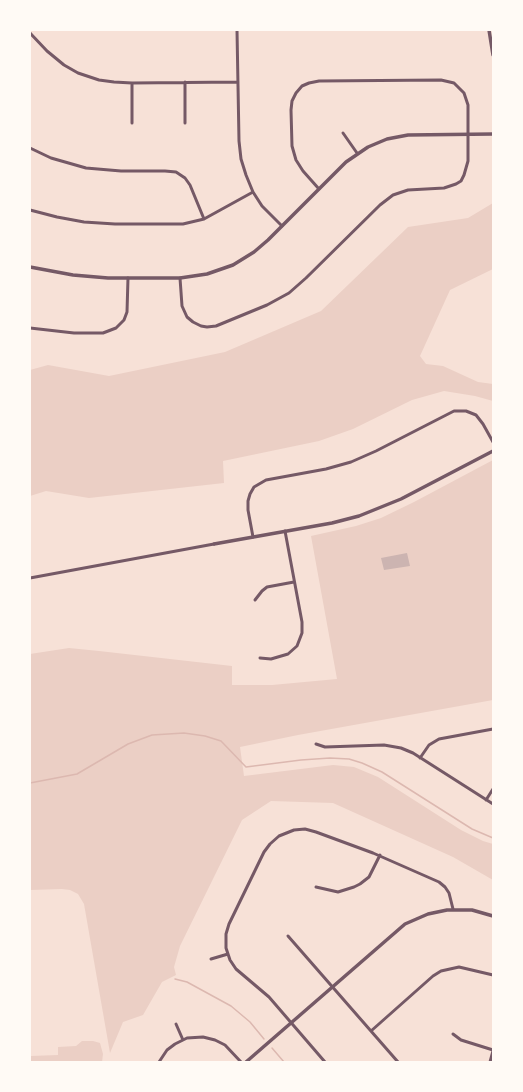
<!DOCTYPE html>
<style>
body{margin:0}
#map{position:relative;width:523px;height:1092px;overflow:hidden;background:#f7e1d7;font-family:"Archivo Narrow",sans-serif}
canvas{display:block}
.frame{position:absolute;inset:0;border:31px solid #fffaf5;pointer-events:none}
</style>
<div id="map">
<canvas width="523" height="1092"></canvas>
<div class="frame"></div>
</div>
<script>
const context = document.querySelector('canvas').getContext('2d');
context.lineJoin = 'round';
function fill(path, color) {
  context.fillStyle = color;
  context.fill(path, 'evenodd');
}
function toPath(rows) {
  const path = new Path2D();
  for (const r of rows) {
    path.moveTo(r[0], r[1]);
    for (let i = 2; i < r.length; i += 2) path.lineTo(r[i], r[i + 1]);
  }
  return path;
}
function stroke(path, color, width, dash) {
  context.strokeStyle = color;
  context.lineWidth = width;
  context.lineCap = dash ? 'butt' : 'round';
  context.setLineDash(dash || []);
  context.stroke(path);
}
const green = toPath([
 [493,203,493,269,450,290,420,356,426,364,443,366,478,382,493,384,493,401,475,396,444,391,412,400,353,429,319,441,223,461,224,483,89,498,46,491,30,496,30,370,48,365,109,376,225,352,321,311,408,227,468,218],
 [493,460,493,700,298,735,240,747,244,776,333,765,354,767,378,777,461,830,483,841,493,844,493,880,453,857,333,803,271,801,242,820,180,946,174,967,176,975,162,982,143,1015,123,1022,110,1053,84,904,78,894,70,890,62,889,30,890,30,654,69,648,99,651,232,666,232,685,272,685,337,679,311,536,356,526,381,518,414,502],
 [82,1041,93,1041,100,1043,103,1054,102,1062,31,1062,31,1056,58,1055,58,1047,76,1046]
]);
const stream = toPath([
 [30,783,77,774,128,744,152,735,184,733,205,736,221,741,246,767,301,760,330,758,349,759,362,763,382,772,472,829,493,838],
 [175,979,187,982,231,1006,250,1022,264,1039],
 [272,1048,284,1062]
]);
const building = toPath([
 [407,553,410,566,384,570,381,558]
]);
const minor = toPath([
 [237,30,239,141,241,159,246,175,253,192,262,206,282,226],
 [30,33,47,51,64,65,78,73,99,80,114,82,132,83,238,82],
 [185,82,185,123],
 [132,83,132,123],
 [343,133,357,153],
 [30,148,51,158,86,168,121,171,165,171,176,172,185,178,190,185,204,219],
 [30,210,57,217,84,222,115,224,183,224,204,219,253,192],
 [180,278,182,306,187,317,193,322,201,326,207,327,216,326,267,305,289,293,306,278,380,205,393,195,408,190,444,188,456,184,461,181,464,175,468,161,468,105,464,93,454,83,441,80,319,81,309,83,302,86,296,93,292,101,291,110,292,146,296,160,303,171,319,189],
 [30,328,74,333,103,333,116,328,124,320,127,312,128,278],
 [253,537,248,510,248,501,250,494,254,487,266,480,326,469,351,462,376,451,454,411,466,411,476,415,483,424,493,442],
 [30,578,214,544],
 [255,600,262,591,267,587,294,582],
 [260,658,271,659,288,654,297,646,302,633,302,622,285,531],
 [316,744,325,747,384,745,401,748,413,753,493,804],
 [420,758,429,745,439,739,493,729],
 [486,800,493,789],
 [316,887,338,892,354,887,360,884,369,877,380,855],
 [288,936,398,1062],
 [211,959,228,954],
 [176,1024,183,1040],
 [371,1031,433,976,441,971,459,967,493,975],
 [453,1034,461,1040,493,1050],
 [159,1062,167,1050,175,1044,187,1038,203,1037,215,1040,225,1045,241,1062],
 [325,1062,269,997,236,969,230,960,226,948,226,934,229,924,264,852,270,844,279,836,294,830,305,829,316,832,373,853,439,882,445,887,449,893,453,909],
 [490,1062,493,1051]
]);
const tertiary = toPath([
 [489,30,493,55],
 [30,267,73,275,108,278,180,278,207,274,233,265,254,252,268,240,346,162,368,147,387,139,408,135,493,134],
 [214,544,332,523,359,516,401,499,493,451],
 [246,1062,405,924,428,914,447,910,472,910,493,916]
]);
fill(green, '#ebcfc5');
stroke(stream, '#dcb8b0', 1.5);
fill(building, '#ccb4b1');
stroke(minor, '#755966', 3);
stroke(tertiary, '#755966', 3.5);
</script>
